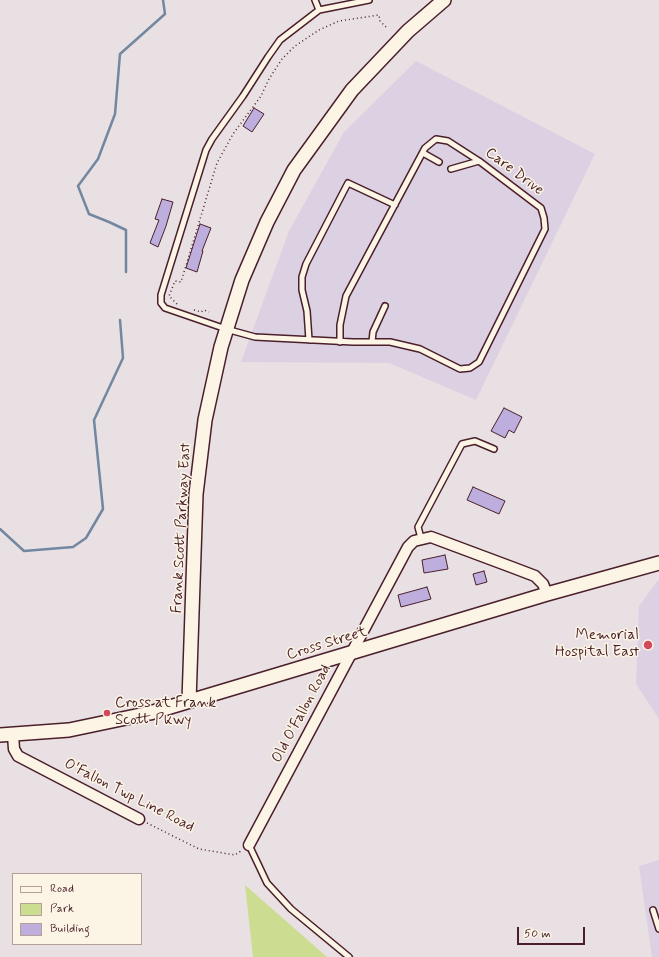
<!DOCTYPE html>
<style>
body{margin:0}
#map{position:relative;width:659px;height:957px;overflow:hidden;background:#e9e0e3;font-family:Mynerve,sans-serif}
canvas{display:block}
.legend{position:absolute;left:12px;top:873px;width:130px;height:72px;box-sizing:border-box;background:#fcf5e5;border:1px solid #b59f9b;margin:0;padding:5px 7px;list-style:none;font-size:12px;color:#4a1f2b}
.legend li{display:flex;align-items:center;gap:8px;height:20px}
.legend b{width:20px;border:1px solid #b59f9b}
.scale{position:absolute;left:517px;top:927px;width:68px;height:18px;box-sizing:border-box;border:2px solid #4a1f2b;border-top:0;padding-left:5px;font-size:12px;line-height:14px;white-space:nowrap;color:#4a1f2b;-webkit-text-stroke:3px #fcf5e5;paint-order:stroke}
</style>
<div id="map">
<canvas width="659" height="957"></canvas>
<ul class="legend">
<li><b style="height:5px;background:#fcf5e5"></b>Road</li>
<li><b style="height:11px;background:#ccdd91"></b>Park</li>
<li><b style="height:11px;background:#bdaede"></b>Building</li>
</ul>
<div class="scale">50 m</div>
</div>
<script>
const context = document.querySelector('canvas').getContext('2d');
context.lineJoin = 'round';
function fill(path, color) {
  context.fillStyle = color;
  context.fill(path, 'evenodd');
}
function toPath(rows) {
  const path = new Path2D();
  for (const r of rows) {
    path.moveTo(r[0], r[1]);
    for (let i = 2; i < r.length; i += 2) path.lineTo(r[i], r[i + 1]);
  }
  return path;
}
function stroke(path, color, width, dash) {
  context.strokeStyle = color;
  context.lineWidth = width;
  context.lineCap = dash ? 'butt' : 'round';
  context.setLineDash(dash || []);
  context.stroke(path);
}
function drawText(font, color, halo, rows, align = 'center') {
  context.font = font + ' Mynerve,sans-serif';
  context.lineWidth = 3;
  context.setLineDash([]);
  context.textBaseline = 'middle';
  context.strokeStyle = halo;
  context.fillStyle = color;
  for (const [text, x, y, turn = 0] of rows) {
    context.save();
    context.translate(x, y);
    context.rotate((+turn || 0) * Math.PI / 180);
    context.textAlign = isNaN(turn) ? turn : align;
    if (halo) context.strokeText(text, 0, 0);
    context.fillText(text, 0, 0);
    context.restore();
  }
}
const built = toPath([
 [416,61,595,154,476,400,389,363,241,362,289,231,344,132],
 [658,580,659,580,659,719,636,684,639,606],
 [659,860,659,957,652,957,639,866]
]);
const green = toPath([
 [245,885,327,957,253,957]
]);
const stream = toPath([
 [126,272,126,230,109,222,89,214,78,186,98,159,115,114,120,54,165,14,163,0],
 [0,529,24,551,73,547,86,538,103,509,94,420,123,358,120,320]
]);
const building = toPath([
 [254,108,264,114,252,132,243,126,254,108],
 [162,199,173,202,166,226,158,247,150,243,159,220,155,219,162,199],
 [200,224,211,228,202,251,203,251,197,272,186,268,200,224],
 [504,408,522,417,514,433,509,430,505,438,491,431,504,408],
 [473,487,505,501,499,514,467,500,473,487],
 [445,555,448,569,424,573,422,560,445,555],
 [484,571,487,582,476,585,473,574,484,571],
 [427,587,431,599,401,607,398,595,427,587]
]);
const path = toPath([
 [177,304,169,296,175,281,181,282,217,163,233,134,261,96,269,79,282,59,295,46,319,30,339,21,379,15,380,21,388,29],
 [194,310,201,312,204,310,209,312],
 [147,823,199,849,235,855,241,851]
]);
const service = toPath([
 [315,0,319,10],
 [423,153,439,162],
 [451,169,479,161],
 [309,340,307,311,302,290,302,277,306,264,348,183,395,205],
 [340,342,340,325,346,296,425,148,436,139,448,141,479,161,541,208,544,218,545,229,479,362,470,368,460,369,420,349,390,342,353,342,255,337,226,329,165,308,161,303,161,295,206,150,212,139,243,96,268,57,280,40,319,10,369,0],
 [372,342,373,332,385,306],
 [421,538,418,527,462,444,475,441,494,449],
 [249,845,267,883,291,909,349,957],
 [653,910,659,929]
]);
const minor = toPath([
 [13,735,14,749,18,756,139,819],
 [249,845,408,547,414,541,431,537,514,568,535,576,543,584,547,594]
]);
const secondary = toPath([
 [189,701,196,494,205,420,221,347,242,280,267,222,294,170,352,90,408,31,444,0],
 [0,735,69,730,150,713,547,594,659,563]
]);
const markers = [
 [648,645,5,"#d1495b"],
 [107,713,4,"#d1495b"]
];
const streetNames = [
 ["Care Drive",514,172,37],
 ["Frank Scott Parkway East",182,528,-87],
 ["Cross Street",327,644,-17],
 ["Old O'Fallon Road",302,714,-62],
 ["O'Fallon Twp Line Road",129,796,27]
];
const poiNames = [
 ["Memorial",639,636],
 ["Hospital East",639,653],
 ["Cross at Frank",115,704,"left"],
 ["Scott Pkwy",115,721,"left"]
];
fill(built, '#dcd1e2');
fill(green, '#ccdd91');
stroke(stream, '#7387a1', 2.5);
fill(building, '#bdaede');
stroke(building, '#4a1f2b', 1);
stroke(service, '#4a1f2b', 8);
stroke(minor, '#4a1f2b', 13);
stroke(secondary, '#4a1f2b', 16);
stroke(path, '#4a1f2b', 1.5, [1, 3]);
stroke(service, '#fcf5e5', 5);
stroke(minor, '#fcf5e5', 10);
stroke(secondary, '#fcf5e5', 13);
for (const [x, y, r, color] of markers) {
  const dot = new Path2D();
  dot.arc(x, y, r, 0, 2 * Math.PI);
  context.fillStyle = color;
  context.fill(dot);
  stroke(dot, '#fcf5e5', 1.5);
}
drawText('15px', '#4a1f2b', '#fcf5e5', streetNames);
drawText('15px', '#4a1f2b', '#fcf5e5', poiNames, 'right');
</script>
